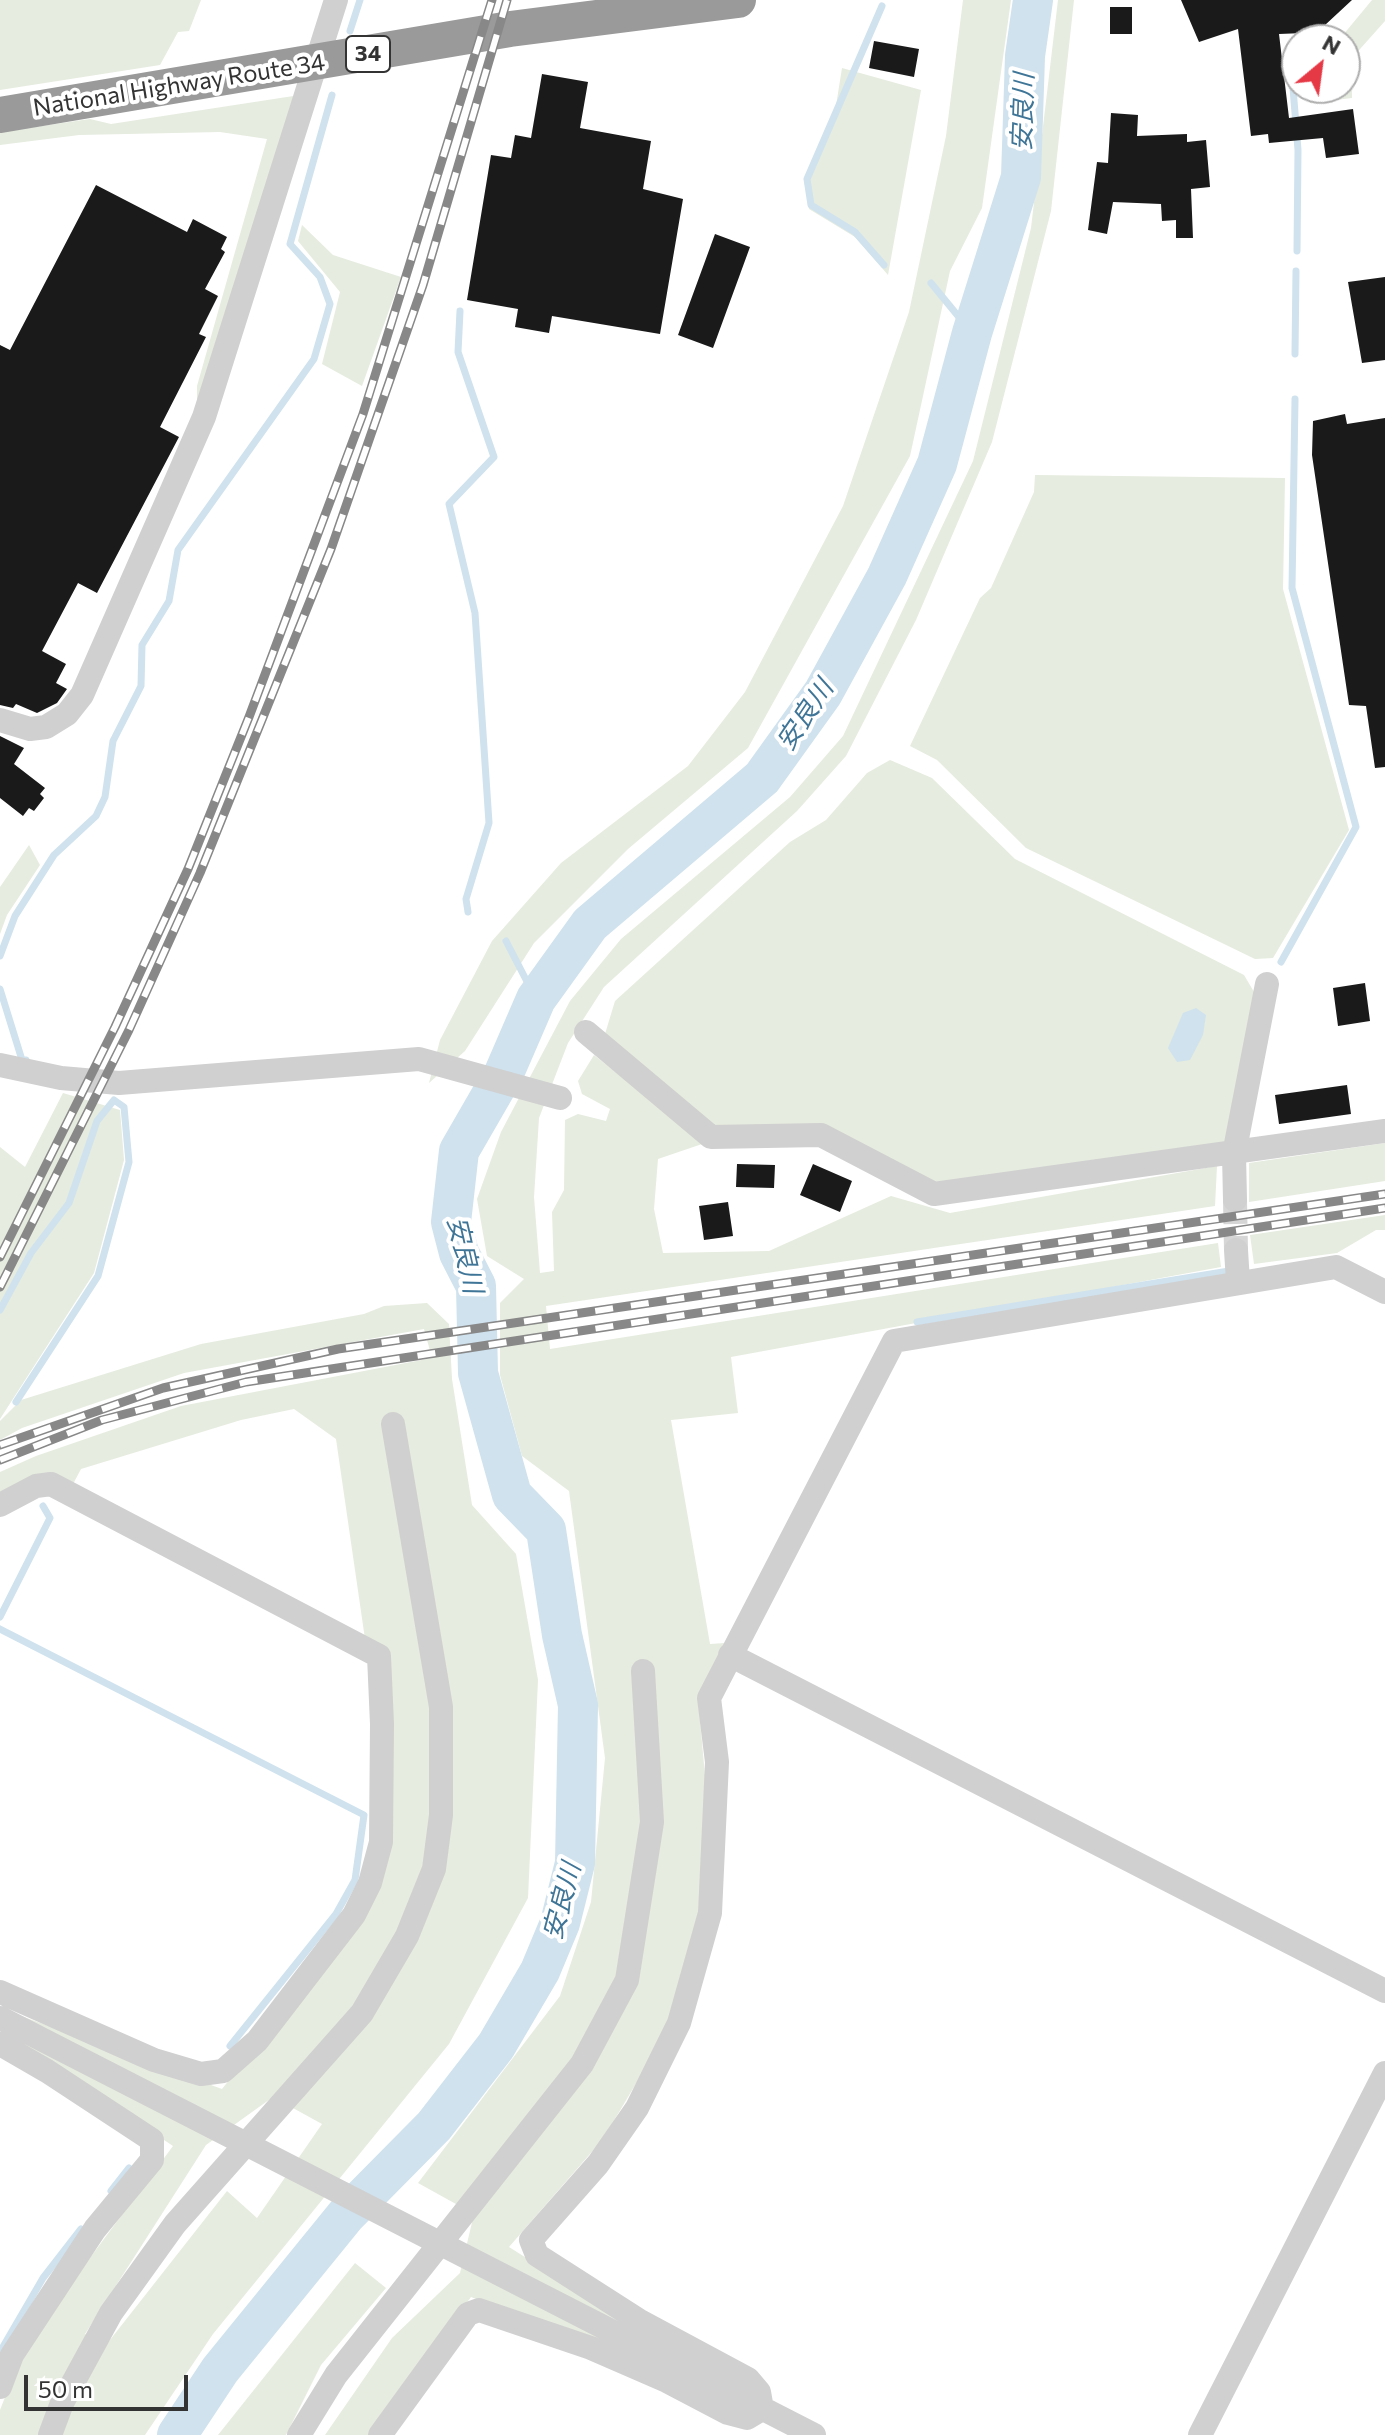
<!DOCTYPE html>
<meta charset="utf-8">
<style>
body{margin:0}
#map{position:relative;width:1385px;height:2435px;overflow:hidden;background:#fff;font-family:Commissioner,sans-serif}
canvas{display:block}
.north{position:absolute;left:1281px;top:24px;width:80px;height:80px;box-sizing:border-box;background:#fff;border:2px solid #adadad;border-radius:50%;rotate:29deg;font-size:22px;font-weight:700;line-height:32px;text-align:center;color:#333}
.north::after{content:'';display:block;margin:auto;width:28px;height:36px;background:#e63946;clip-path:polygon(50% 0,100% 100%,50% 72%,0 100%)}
.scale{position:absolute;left:24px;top:2375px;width:164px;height:36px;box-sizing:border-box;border:4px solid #333;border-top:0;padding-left:10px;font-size:24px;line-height:28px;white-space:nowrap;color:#333;-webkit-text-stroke:6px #fff;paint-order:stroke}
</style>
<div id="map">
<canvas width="1385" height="2435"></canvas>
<div class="north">N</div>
<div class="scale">50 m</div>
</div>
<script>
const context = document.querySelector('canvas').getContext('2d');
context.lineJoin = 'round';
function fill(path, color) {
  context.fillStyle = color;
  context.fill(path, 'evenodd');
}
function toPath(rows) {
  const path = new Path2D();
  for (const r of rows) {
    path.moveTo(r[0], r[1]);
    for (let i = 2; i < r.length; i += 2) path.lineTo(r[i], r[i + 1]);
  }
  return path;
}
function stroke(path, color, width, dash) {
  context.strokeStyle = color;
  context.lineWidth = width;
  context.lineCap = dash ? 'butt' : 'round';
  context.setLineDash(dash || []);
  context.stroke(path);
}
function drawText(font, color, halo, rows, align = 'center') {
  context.font = font + ' Commissioner,"Noto Sans JP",sans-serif';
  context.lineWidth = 8;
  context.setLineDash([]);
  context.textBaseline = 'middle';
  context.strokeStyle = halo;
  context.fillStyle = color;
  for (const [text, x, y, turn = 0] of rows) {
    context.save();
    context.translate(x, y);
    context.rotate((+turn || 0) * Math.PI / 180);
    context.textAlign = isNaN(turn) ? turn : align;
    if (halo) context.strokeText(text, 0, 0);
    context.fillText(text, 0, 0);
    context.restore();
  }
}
const green = toPath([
 [0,0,201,0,189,31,178,32,160,65,0,90],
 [963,0,1011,0,982,208,950,271,910,456,748,748,628,849,534,943,465,1051,429,1083,440,1040,492,941,561,863,688,766,745,692,843,506,909,312,946,136],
 [1058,0,1074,0,1051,211,992,442,916,620,846,756,797,811,604,987,568,1043,539,1118,534,1197,540,1273,554,1271,552,1212,564,1190,565,1120,578,1114,606,1121,610,1109,582,1094,578,1081,594,1055,705,1143,658,1159,654,1209,663,1253,769,1251,891,1196,950,1213,1217,1166,1215,1206,546,1306,550,1349,1218,1243,1221,1267,731,1357,738,1413,671,1420,710,1644,725,1643,698,1698,708,1809,702,1926,669,2028,603,2139,509,2247,656,2340,645,2361,471,2297,369,2435,325,2435,392,2338,460,2273,474,2214,418,2183,560,1996,591,1902,605,1758,569,1491,522,1456,500,1375,500,1303,524,1279,487,1256,477,1199,501,1132,570,1001,621,939,790,797,843,736,973,461,1031,228],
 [1372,0,1385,0,1385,21,1352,58,1352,98,1310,103,1309,88,1345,88,1345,40,1334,40,1343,35],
 [842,68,921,90,888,275,855,237,809,209,804,179,835,112],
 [300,95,197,418,197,386,267,139,220,132,79,135,0,145,0,132,90,119,111,124],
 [302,225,333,255,401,277,362,386,322,364,340,292,298,241],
 [1035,475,1285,478,1283,589,1349,830,1273,958,1255,959,1026,848,937,760,910,746,980,598,991,588,1034,492],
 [890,760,932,778,1015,859,1244,975,1257,997,1230,1142,933,1184,822,1124,711,1131,605,1034,615,1001,790,842,826,820,867,773],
 [29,845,40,865,7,915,0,934,0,887],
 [63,1093,120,1110,124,1160,94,1273,0,1419,0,1147,25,1167],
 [1385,1143,1385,1181,1249,1202,1249,1163],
 [1385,1215,1385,1230,1376,1230,1337,1253,1254,1264,1250,1235],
 [427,1303,449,1324,452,1379,472,1505,516,1554,538,1680,528,1898,449,2044,213,2334,145,2435,0,2435,0,2410,26,2344,173,2146,0,2030,13,2013,222,2089,371,1902,393,1840,385,1649,365,1639,336,1439,294,1409,241,1420,81,1469,72,1486,0,1497,0,1472,36,1456,181,1406,432,1358,424,1329,184,1373,22,1428,0,1440,0,1421,21,1400,201,1344,364,1314,384,1306],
 [273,2097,322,2124,257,2218,227,2191,106,2345,85,2334,206,2145],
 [355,2263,386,2288,321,2365,286,2435,218,2435]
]);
const water = toPath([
 [1196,1008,1206,1015,1203,1035,1190,1060,1177,1062,1168,1048,1183,1013]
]);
const stream = toPath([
 [882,6,807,179,811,205,855,232,884,265],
 [350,31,360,0],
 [1290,51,1298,150,1297,251],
 [931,283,972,333],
 [460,311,458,352,494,457,449,504,475,613,489,823,466,899,468,912],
 [1295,354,1296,271],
 [506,941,536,999],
 [0,956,15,916,54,855,96,816,105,797,113,741,141,686,142,645,169,601,178,550,314,359,330,304,320,277,290,244,332,95],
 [1281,962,1356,827,1292,588,1295,399],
 [0,989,22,1060,26,1060],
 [0,1310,31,1253,69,1203,97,1121,114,1100,124,1107,129,1162,98,1276,16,1402],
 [917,1322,1229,1271,1230,1266],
 [0,1617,50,1518,43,1506],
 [0,1629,364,1815,355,1880,336,1914,230,2046],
 [111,2191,129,2168],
 [0,2352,43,2278,81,2229]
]);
const river = toPath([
 [177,2435,220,2370,346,2215,434,2126,496,2046,540,1971,560,1923,575,1863,578,1705,562,1635,546,1530,512,1495,478,1373,476,1286,459,1253,451,1222,459,1151,504,1073,536,999,590,924,762,778,823,693,887,576,937,464,972,333,1021,177,1025,56,1033,0]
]);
const building = toPath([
 [1181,0,1352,0,1324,26,1304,33,1279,34,1289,118,1353,109,1359,154,1326,158,1323,138,1269,143,1268,134,1251,136,1238,29,1199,42],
 [1110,7,1132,7,1132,34,1110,34],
 [874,41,919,49,914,77,869,68],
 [542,74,588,82,580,128,651,141,643,189,683,199,660,334,552,316,549,333,515,327,518,309,467,300,491,155,511,158,515,135,531,138],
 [1111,113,1138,115,1137,136,1187,134,1187,142,1206,140,1210,187,1191,189,1193,238,1176,238,1176,220,1162,221,1161,204,1113,202,1107,234,1088,230,1097,162,1108,163],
 [96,185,187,232,193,219,227,237,221,249,225,252,205,289,218,296,199,334,206,337,160,427,179,437,97,593,78,583,42,651,66,664,56,683,67,689,57,703,37,713,16,704,13,708,0,705,0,345,10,350],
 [715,234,750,247,713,348,678,335],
 [1385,277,1385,360,1362,363,1348,282],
 [1345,414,1347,424,1385,418,1385,767,1375,768,1366,706,1349,705,1312,455,1313,421],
 [0,736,24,748,14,764,45,788,40,794,44,798,34,811,29,808,23,816,0,798],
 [1365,983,1370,1021,1338,1026,1333,988],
 [1347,1085,1351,1114,1279,1124,1275,1095],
 [737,1164,775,1165,774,1188,736,1187],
 [813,1164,852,1181,840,1212,800,1195],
 [728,1202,733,1236,704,1240,699,1206]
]);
const minorTunnel = toPath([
 [1235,1200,1236,1250]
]);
const minor = toPath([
 [0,720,30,729,46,727,67,714,82,695,204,417,336,0],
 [586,1032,711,1137,821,1135,934,1194,1385,1131],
 [0,1065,61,1078,119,1083,419,1059,560,1098],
 [1235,1200,1234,1154,1267,984],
 [1236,1250,1238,1282],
 [0,1505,36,1486,51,1484,379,1656,382,1724,381,1842,370,1883,354,1915,257,2041,223,2071,201,2074,154,2060,0,1992],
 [730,1655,1385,1991],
 [0,2018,814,2435],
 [0,2044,47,2071,152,2140,152,2160,95,2229,12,2355,0,2387],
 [50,2435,62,2403,111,2313,175,2224,362,2013,407,1936,434,1869,441,1815,441,1707,393,1424],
 [299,2435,336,2375,582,2064,627,1980,652,1822,643,1671],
 [380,2435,468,2314,479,2310,591,2348,667,2381,728,2413,747,2418,762,2409,759,2392,748,2379,640,2321,537,2255,531,2240,598,2164,637,2108,679,2023,710,1913,717,1762,709,1698,894,1341,1336,1267,1385,1292],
 [1200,2435,1385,2073]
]);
const highway = toPath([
 [0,115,510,29,738,0]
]);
const rail = toPath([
 [0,1257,115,1027,188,869,249,717,363,414,492,0],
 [0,1287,129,1030,200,873,331,549,423,285,507,0],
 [0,1445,163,1388,338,1349,1385,1194],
 [0,1460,102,1420,246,1382,1385,1208]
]);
const shields = [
 [368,54,44]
];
const shieldNames = [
 ["34",368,54]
];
const streetNames = [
 ["National Highway Route 34",179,85,-9]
];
const waterNames = [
 ["安良川",1023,112,-88],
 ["安良川",805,715,-56],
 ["安良川",465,1255,77],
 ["安良川",562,1901,-75]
];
fill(green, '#e6ecdf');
fill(water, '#cfe2ee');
stroke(stream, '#cfe2ee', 7);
stroke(river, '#cfe2ee', 40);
fill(building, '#1a1a1a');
stroke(minorTunnel, '#d6d6d6', 24, [24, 12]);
stroke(minor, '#d0d0d0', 24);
stroke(highway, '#9a9a9a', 36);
stroke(rail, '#888', 9);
stroke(rail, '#fff', 6, [18]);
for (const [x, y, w] of shields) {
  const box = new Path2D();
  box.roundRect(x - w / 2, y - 18, w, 36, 6);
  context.fillStyle = '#fff';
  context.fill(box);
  stroke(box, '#333', 2);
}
drawText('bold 22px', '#333', null, shieldNames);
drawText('24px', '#333', '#fff', streetNames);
drawText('italic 26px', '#3f7597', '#fff', waterNames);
</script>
